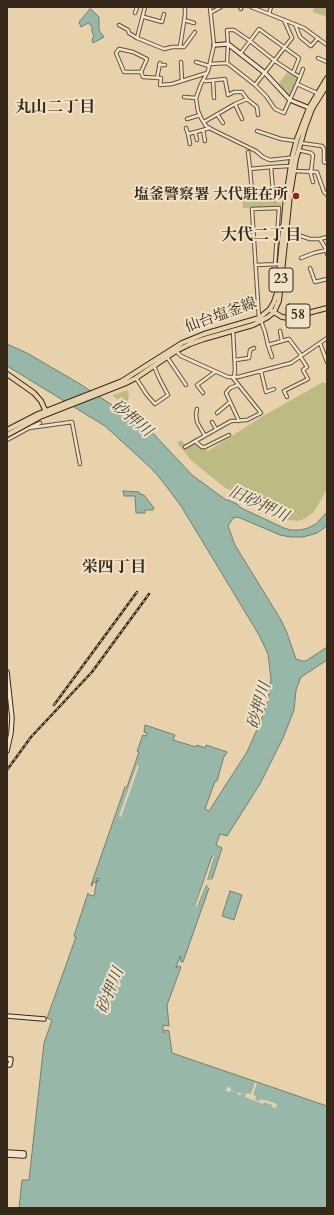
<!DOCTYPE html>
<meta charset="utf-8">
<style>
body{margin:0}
#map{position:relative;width:334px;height:1215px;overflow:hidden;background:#e8d2ab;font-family:Cardo,serif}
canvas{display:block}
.frame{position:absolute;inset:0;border:8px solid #362919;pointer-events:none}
</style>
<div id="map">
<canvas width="334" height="1215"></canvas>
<div class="frame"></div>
</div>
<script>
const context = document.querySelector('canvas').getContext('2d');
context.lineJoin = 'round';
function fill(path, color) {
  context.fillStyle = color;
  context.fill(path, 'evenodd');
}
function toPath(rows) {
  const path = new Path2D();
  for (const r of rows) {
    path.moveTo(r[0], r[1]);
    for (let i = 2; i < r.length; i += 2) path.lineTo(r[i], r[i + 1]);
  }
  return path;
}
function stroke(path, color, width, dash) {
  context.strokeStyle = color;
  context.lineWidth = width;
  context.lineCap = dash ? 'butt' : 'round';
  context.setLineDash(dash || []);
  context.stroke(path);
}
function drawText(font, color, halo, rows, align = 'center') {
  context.font = font + ' Cardo,"Noto Serif JP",serif';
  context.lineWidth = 4;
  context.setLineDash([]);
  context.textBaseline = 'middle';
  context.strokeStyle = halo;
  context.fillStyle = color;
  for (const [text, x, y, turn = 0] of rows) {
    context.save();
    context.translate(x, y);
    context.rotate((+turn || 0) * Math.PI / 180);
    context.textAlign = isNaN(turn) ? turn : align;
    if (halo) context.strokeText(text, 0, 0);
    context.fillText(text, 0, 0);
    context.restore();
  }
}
const green = toPath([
 [314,7,327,7,327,17,313,12],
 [288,71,297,76,298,78,290,96,288,96,278,84],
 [241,191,281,203,281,207,243,208],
 [323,382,327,384,327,489,314,512,306,518,298,521,288,520,224,487,192,461,177,443,181,440,188,447,195,443,208,451,263,416],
 [127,390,129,395,127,405,115,398,113,395]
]);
const water = toPath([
 [90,9,92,10,99,17,99,30,104,37,93,43,92,40,94,35,92,32,92,26,88,23,81,27,79,22,90,9],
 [7,344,27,353,80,384,150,430,192,475,226,500,228,500,237,504,241,508,284,528,291,530,300,530,308,528,316,524,327,512,327,526,317,533,303,537,291,537,280,535,238,517,233,518,228,526,235,545,281,620,287,633,296,659,302,661,306,661,327,647,327,660,301,677,296,690,294,710,283,738,260,784,227,836,220,834,216,845,222,848,212,879,210,881,207,880,214,859,212,856,195,906,198,905,206,885,208,886,209,888,183,962,181,962,180,956,176,968,179,966,181,967,167,1005,169,1026,163,1025,163,1033,165,1030,169,1031,172,1053,327,1106,327,1208,19,1208,22,1180,29,1180,44,1043,52,1020,47,1018,76,937,74,936,88,893,89,895,94,896,97,880,99,881,100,879,97,878,96,883,93,882,92,886,91,885,125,787,127,787,139,752,137,751,143,735,146,736,147,733,144,732,145,725,175,735,173,740,196,747,197,745,205,748,206,745,227,752,225,756,224,756,217,781,215,781,205,809,209,811,247,752,255,734,261,721,268,699,271,679,268,654,259,635,181,506,163,482,152,469,105,426,7,366,7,344],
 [123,491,139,492,140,494,144,495,154,508,153,510,145,510,145,513,136,513,135,496,124,496,123,491],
 [230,891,242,895,234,920,222,916,230,891]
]);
const pier = toPath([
 [137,765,139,766,121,817,119,816],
 [213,856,214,856,214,858,207,880,210,880,212,879,211,882,206,881,205,883,210,884,209,888,208,888,208,886,206,885,197,907,195,906],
 [255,1082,257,1083,253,1095,256,1096,255,1100,260,1101,261,1099,277,1104,276,1108,272,1107,272,1105,264,1102,263,1104,245,1097,246,1095,241,1094,240,1095,238,1095,238,1093,231,1090,230,1092,226,1091,227,1087,231,1088,231,1090,246,1095,247,1093,251,1094]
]);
const street = toPath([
 [145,7,137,38,164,49,172,47,180,47,185,15,185,7],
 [210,7,214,45,208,71,201,84,196,98,198,111,201,118,206,126,213,130,256,151,263,157,270,160,297,157],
 [240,7,241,9],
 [251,7,269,14,271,7],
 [212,12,221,7],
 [135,13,137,7],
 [269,14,304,28,327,45],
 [144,17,162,22,164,14],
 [184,20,194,23],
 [295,24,300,37,311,46,318,38],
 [119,25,128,30,129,33,137,38],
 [180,47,184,47,195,32],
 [240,54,250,41,259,29,299,58,293,73,300,77,284,113,275,109,266,96,255,85,227,63,228,44,227,30,234,30,250,41,275,61,293,73],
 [318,58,327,62],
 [181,62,182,81],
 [196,62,209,66],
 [210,64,227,63],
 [159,65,165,65],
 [141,72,147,59,133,52,119,49,116,53,124,72,141,72,143,77,161,78,160,85,172,84,207,73],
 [300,77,303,69],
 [157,78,160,63],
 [203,80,206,81,225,79,228,95,234,92,242,92,247,99,235,104,204,122],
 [213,80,214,98],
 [297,84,317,93],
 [255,85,292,38,284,20],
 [184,97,196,98],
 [247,99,257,107,258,115],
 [235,104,242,119],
 [217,114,223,123],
 [187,119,200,115],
 [186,128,188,134],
 [203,130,205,141],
 [257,131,281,139,296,141],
 [195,132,197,140],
 [301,143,322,146,324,149,324,162,327,163],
 [190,144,188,134,210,128],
 [298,150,311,153,313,155,311,172],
 [248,152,250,169],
 [271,167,273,191,252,192,250,169,271,167,290,166],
 [294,171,317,172,324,192,327,195],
 [310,171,313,182],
 [273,191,274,200],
 [285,232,289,232,310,239,320,239,327,237],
 [320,239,326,249,327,254],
 [301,258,314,253,327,250],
 [256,265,280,264],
 [310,268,315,282,327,279],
 [259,318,252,209,279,208,275,264],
 [261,321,265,332,268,345],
 [233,330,235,370,234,378],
 [280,331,282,341],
 [320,343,327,362],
 [176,351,181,356,228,377,238,377,291,363,327,338],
 [167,357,186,385],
 [272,357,268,345,289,339,301,355],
 [235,360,249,358,250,350,254,348],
 [261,371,266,392,274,389],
 [136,378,147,395,155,404,168,395,159,378,154,366],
 [238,385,230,388,226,393,239,421],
 [203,393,197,385,215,372],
 [287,397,284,391,308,379,303,370,307,367,300,356],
 [197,409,196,414,197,422,205,436],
 [217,413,230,402],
 [212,422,216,429],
 [31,427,40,423],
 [7,440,29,428,72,422,80,464],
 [195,441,202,447,205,447,229,435],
 [185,447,231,421,247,420,261,413,233,378]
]);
const secondary = toPath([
 [214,45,228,44,265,73,290,100,312,109],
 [7,672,12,718,11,733,7,751],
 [7,1016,44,1019],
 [7,1059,11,1059,10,1065,7,1065],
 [7,1152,24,1153,24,1156],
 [7,1155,24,1156]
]);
const primary = toPath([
 [272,311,282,317,289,318,327,308],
 [7,374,34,393,41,401,46,412],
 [7,430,38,414,122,381,182,343,204,334,259,318,270,309,274,302,277,293,286,197,292,158,297,139,309,108,327,78],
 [7,435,40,417,124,384,136,378,176,351,190,344,204,339,253,325,268,317,274,312,279,301,290,195,296,159,305,128,312,109,327,85]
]);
const rail = toPath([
 [54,705,137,592],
 [7,770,31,737,92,672,149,594]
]);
const markers = [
 [296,196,4,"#8f2418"]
];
const shields = [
 [281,280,24],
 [298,316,24]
];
const shieldNames = [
 ["23",281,280],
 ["58",298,316]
];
const poiNames = [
 ["塩釜警察署 大代駐在所",288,196]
];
const streetNames = [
 ["仙台塩釜線",221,316,-20]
];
const neighbourhoodNames = [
 ["丸山二丁目",55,108],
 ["大代二丁目",261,236],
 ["栄四丁目",114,568]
];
const waterNames = [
 ["砂押川",131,419,40],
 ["旧砂押川",258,505,25],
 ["砂押川",260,706,-74],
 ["砂押川",111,991,-68]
];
fill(green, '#bdba84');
fill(water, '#97b8a8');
stroke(water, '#707f6f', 1);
fill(pier, '#e8d2ab');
stroke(street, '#62533e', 4.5);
stroke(secondary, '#362919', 5.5);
stroke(primary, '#362919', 6);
stroke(street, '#f0e2c8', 2.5);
stroke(secondary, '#f0e2c8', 3.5);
stroke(primary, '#e8d2ab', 4);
stroke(rail, '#362919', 2.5);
stroke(rail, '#f0e2c8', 1, [3]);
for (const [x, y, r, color] of markers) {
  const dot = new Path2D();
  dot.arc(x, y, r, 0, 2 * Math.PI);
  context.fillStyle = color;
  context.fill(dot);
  stroke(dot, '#f0e2c8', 1.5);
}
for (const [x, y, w] of shields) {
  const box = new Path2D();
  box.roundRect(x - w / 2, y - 12, w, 24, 3);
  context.fillStyle = '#f0e2c8';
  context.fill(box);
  stroke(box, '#362919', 1);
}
drawText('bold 14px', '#362919', null, shieldNames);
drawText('bold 15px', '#362919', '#f0e2c8', poiNames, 'right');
drawText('15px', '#362919', '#f0e2c8', streetNames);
drawText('bold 16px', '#362919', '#f0e2c8', neighbourhoodNames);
drawText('italic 16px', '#4e4d3d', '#f0e2c8', waterNames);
</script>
